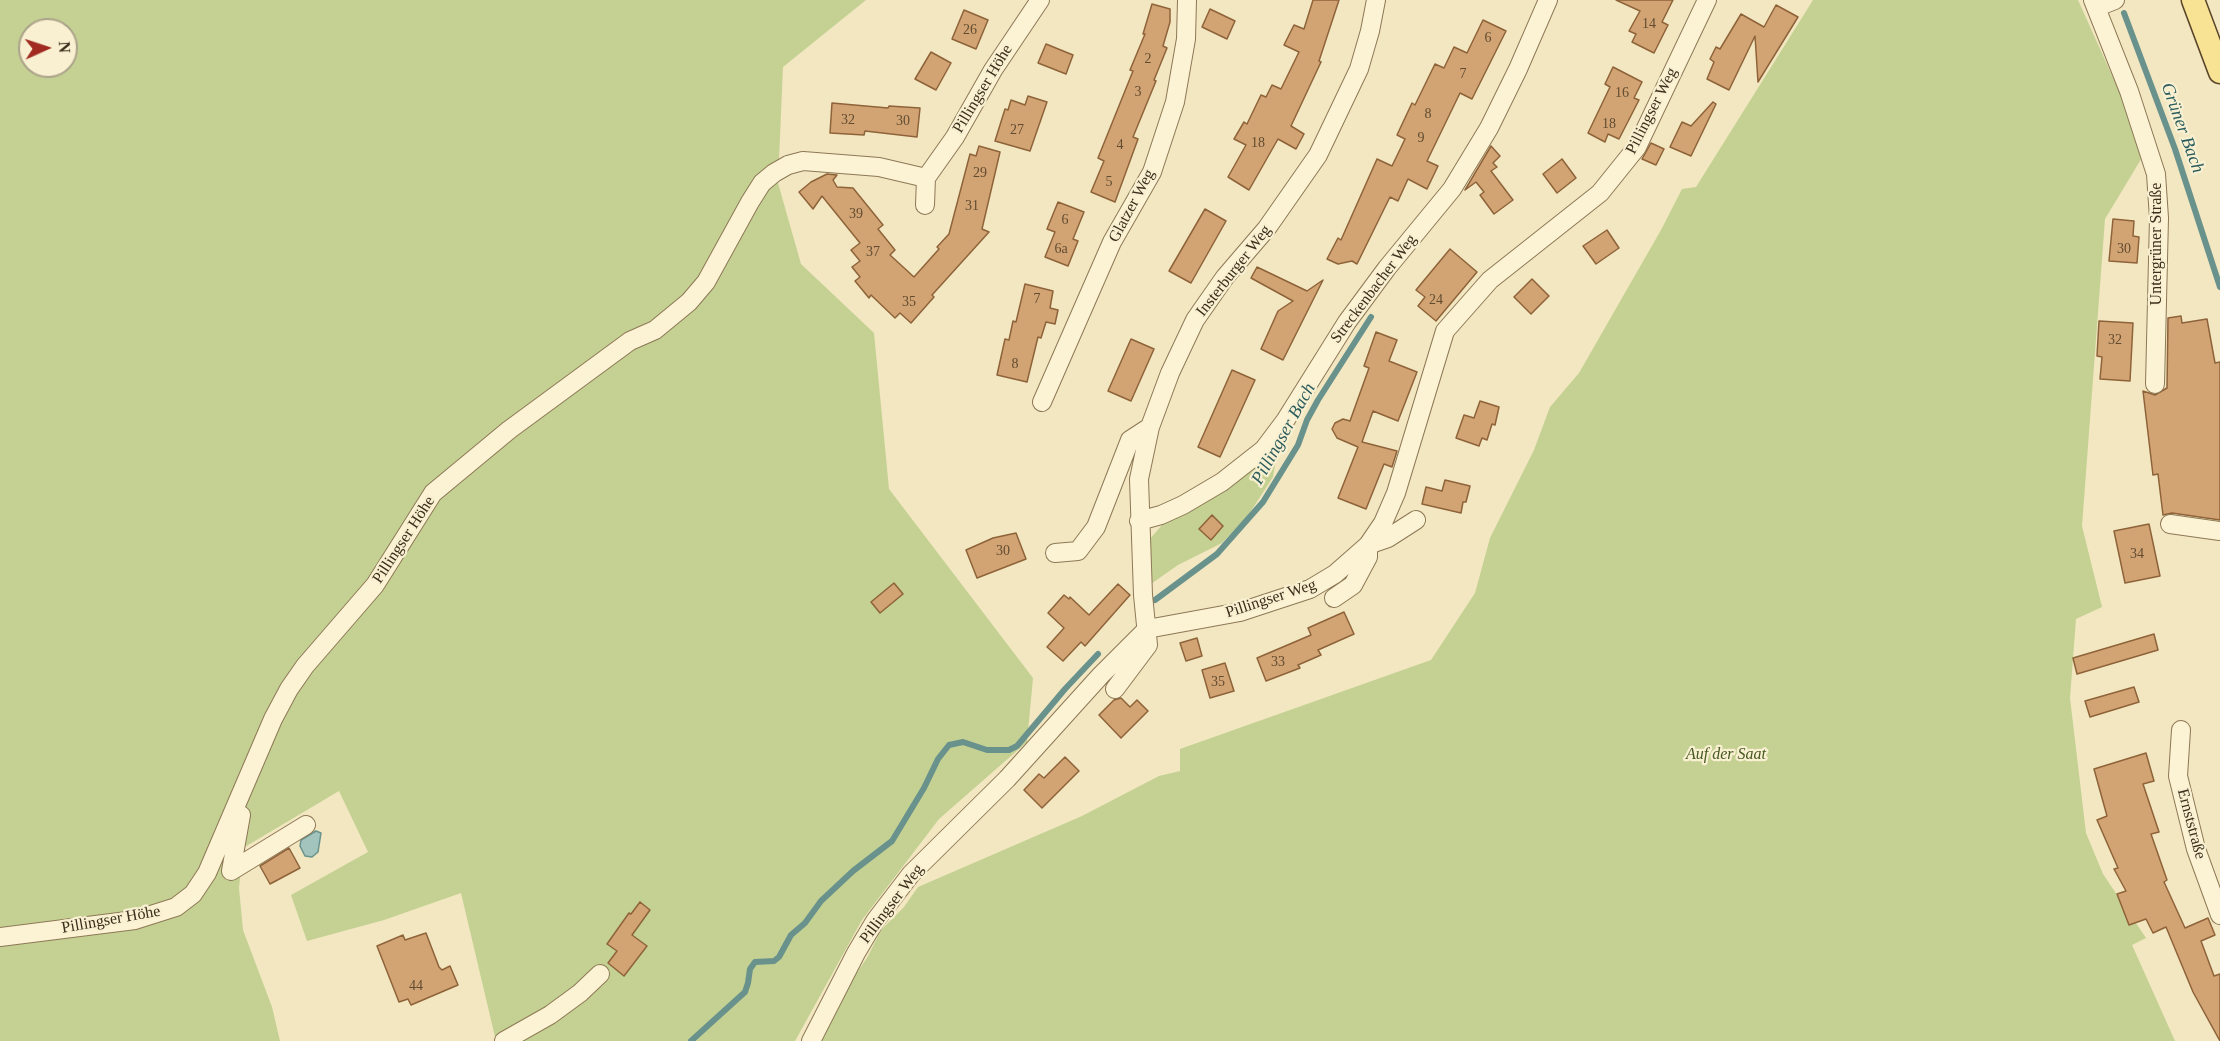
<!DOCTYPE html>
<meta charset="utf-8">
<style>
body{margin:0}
#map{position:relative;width:2220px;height:1041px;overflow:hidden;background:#f2e7c0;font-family:"Times New Roman",serif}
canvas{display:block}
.north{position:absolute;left:18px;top:18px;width:60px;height:60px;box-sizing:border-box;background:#f8f0d1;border:2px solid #aca289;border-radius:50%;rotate:87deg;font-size:16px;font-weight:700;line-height:24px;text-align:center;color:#3b2e1c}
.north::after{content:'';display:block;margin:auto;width:21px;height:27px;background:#a12b21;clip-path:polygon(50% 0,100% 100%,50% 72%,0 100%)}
</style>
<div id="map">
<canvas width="2220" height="1041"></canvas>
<div class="north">N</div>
</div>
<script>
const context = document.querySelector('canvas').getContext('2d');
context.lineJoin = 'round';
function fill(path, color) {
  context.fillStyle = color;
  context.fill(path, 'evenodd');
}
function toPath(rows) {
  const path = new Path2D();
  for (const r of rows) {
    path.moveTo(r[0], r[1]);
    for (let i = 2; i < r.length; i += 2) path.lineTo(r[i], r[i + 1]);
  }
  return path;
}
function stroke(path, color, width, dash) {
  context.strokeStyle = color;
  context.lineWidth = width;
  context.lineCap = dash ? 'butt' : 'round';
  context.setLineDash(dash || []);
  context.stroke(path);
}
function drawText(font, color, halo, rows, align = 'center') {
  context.font = font + ' "Times New Roman",serif';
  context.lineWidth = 4.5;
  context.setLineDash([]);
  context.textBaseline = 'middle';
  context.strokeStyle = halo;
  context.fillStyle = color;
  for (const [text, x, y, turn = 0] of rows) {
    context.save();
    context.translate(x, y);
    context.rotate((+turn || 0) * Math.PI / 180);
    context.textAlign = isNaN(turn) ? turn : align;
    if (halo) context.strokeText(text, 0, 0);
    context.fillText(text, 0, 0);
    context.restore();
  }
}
const green = toPath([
 [0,0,866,0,783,67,778,183,801,264,874,333,889,489,1033,678,1027,742,939,819,862,920,795,1041,496,1041,461,893,384,920,307,941,291,895,368,852,339,791,243,848,239,888,243,930,272,1007,280,1041,0,1041],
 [30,30,66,30,66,66,30,66],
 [1813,0,2078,0,2146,151,2105,219,2082,526,2102,607,2076,619,2070,698,2086,833,2103,874,2146,938,2132,945,2175,1041,808,1041,867,958,881,930,904,907,918,887,1082,816,1159,776,1180,771,1180,749,1431,660,1475,593,1490,538,1534,450,1550,407,1579,373,1661,230,1682,189,1696,187],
 [1278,447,1273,477,1247,517,1222,543,1178,565,1148,586,1149,540,1162,525,1203,504,1240,472]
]);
const water = toPath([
 [316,831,321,833,318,852,312,857,305,856,300,846,301,840,316,831]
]);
const stream = toPath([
 [2124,13,2175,149,2220,287],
 [1155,600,1217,554,1263,502,1298,445,1307,420,1318,400,1371,317],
 [691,1041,745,992,748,983,750,969,755,962,774,961,779,957,791,935,805,923,821,901,853,871,892,841,924,788,938,759,949,745,963,742,987,750,1009,750,1017,746,1065,689,1098,654]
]);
const building = toPath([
 [1313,0,1339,0,1319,61,1321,62,1291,126,1304,134,1296,149,1278,139,1249,190,1228,177,1246,145,1234,139,1244,122,1247,124,1261,95,1266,97,1272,85,1281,89,1299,52,1284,45,1294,25,1304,29,1313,0],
 [1616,0,1673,0,1662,22,1668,25,1654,53,1632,42,1636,34,1629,31,1640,11,1616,0],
 [1152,4,1170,9,1170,22,1163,46,1167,48,1154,80,1156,81,1133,137,1138,139,1115,202,1091,192,1104,161,1098,158,1133,71,1130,70,1145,34,1143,34,1152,4],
 [1776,5,1798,17,1758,82,1755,36,1729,90,1707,79,1714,62,1710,59,1716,47,1720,49,1741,14,1764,27,1776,5],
 [1210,9,1235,21,1227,39,1202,27,1210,9],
 [964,10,988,20,976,49,952,39,964,10],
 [1483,20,1506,31,1472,99,1460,93,1427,161,1438,166,1427,189,1408,179,1398,201,1390,197,1357,264,1352,261,1338,264,1327,259,1338,238,1341,240,1377,159,1392,166,1405,139,1397,135,1412,103,1415,105,1435,64,1444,68,1454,47,1467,53,1483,20],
 [1046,44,1073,55,1066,74,1038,63,1046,44],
 [931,52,951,63,936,90,915,79,931,52],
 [1613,67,1642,82,1634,98,1639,100,1619,139,1608,134,1605,142,1588,133,1610,87,1605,84,1613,67],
 [1028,96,1047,102,1030,151,995,141,1005,109,1008,110,1011,100,1025,105,1028,96],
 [1713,102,1716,104,1691,156,1670,147,1682,122,1691,126,1713,102],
 [832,103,888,108,889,106,920,108,917,137,865,131,864,135,830,133,832,103],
 [1651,143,1664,149,1656,165,1642,159,1651,143],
 [979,146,1000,152,982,229,989,232,932,295,934,297,911,323,900,313,895,318,871,295,869,298,855,281,860,277,852,267,860,261,851,250,860,243,822,196,813,209,799,192,811,182,827,174,837,175,833,180,837,187,853,188,883,225,878,229,895,250,890,255,914,277,939,249,937,247,949,234,970,154,976,156,979,146],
 [1491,146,1500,156,1493,163,1497,167,1491,171,1513,200,1494,214,1480,195,1484,192,1476,182,1465,190,1491,146],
 [1562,159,1576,178,1557,193,1543,174,1562,159],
 [1058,202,1084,212,1073,239,1078,241,1068,266,1045,257,1055,232,1047,229,1058,202],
 [1205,209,1226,221,1191,283,1169,271,1205,209],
 [2113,219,2134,221,2133,236,2139,237,2137,263,2109,261,2113,219],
 [1607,230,1619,248,1596,264,1583,246,1607,230],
 [1450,249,1477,272,1436,321,1418,306,1425,297,1416,290,1450,249],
 [1257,267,1307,291,1323,280,1283,360,1261,349,1278,311,1293,301,1251,278,1257,267],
 [1532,279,1549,296,1531,314,1514,297,1532,279],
 [1025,284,1053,291,1050,308,1058,310,1055,324,1046,322,1041,338,1038,337,1027,382,997,375,1005,339,1009,340,1013,321,1016,322,1025,284],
 [2181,316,2182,323,2207,319,2215,363,2220,362,2220,520,2172,513,2163,515,2158,474,2153,475,2143,391,2155,395,2167,388,2168,318,2181,316],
 [2099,321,2133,323,2130,381,2100,379,2102,357,2097,356,2099,321],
 [1376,332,1397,340,1389,361,1417,372,1398,421,1373,411,1362,442,1397,451,1392,467,1384,464,1366,509,1338,498,1358,447,1337,438,1332,429,1335,423,1343,419,1350,421,1369,368,1364,366,1376,332],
 [1131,339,1154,349,1131,401,1108,391,1131,339],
 [1232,370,1255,380,1220,457,1198,447,1232,370],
 [1480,401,1499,407,1495,425,1492,424,1487,440,1482,438,1479,446,1456,438,1464,415,1474,418,1480,401],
 [1445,480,1470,486,1466,502,1463,502,1461,513,1422,504,1426,487,1442,491,1445,480],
 [1212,515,1223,526,1211,540,1199,529,1212,515],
 [2149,524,2160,576,2125,583,2114,531,2149,524],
 [1016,533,1026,559,977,578,966,550,993,538,1016,533],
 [894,583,903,594,880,613,871,602,894,583],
 [1118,584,1130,595,1085,646,1081,642,1063,661,1047,647,1064,628,1048,613,1064,595,1069,599,1070,597,1089,615,1118,584],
 [1344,612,1354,634,1318,650,1321,655,1298,665,1300,668,1266,681,1257,658,1311,635,1308,628,1344,612],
 [2154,634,2158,650,2077,674,2073,658,2154,634],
 [1197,638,1202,656,1186,661,1180,643,1197,638],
 [1225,663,1234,691,1210,698,1202,670,1225,663],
 [2134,687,2139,702,2090,717,2085,701,2134,687],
 [1121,698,1130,707,1137,700,1148,711,1121,738,1099,715,1114,700,1121,698],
 [2146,753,2154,781,2143,784,2159,832,2151,834,2167,880,2164,882,2185,928,2208,918,2215,935,2201,941,2214,976,2220,974,2220,1041,2193,992,2166,927,2153,933,2146,919,2129,925,2117,894,2126,891,2114,869,2118,868,2097,820,2107,816,2094,769,2146,753],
 [1065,757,1079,771,1042,808,1024,790,1039,774,1044,778,1065,757],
 [289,848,300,868,270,884,260,866,289,848],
 [640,902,650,910,632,935,647,946,624,976,608,963,617,951,607,944,629,913,631,914,640,902],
 [426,933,439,967,442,970,450,966,458,985,411,1005,408,999,399,1002,377,946,403,935,405,940,426,933]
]);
const minor = toPath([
 [2093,0,2129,91,2156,174,2159,218,2155,384],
 [2097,7,2115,0],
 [925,205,926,178],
 [1042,402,1112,242,1152,172,1175,102,1186,39,1187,0],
 [1139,521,1161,515,1183,505,1222,482,1264,449,1285,421,1347,322,1387,268,1452,189,1489,128,1518,69,1548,0],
 [2170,524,2220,531],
 [1055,553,1078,551,1096,527,1130,440,1150,427],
 [1334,598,1353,585,1368,557,1368,545,1388,538,1416,520],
 [1115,689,1148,645,1143,595,1139,479,1150,427,1170,373,1195,320,1225,277,1267,228,1318,155,1359,69,1370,31,1376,0],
 [2181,730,2178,776,2196,849,2220,915],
 [241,815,231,871,306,825],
 [0,937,135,920,176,907,193,894,207,873,273,719,289,689,305,666,375,585,433,493,509,430,630,341,655,330,689,302,706,282,750,202,762,183,774,173,788,165,803,161,879,167,926,178,955,137,993,70,1040,0],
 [504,1041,550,1015,580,993,600,974],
 [811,1041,856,953,875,921,911,874,1007,779,1101,675,1147,629,1240,612,1310,589,1335,574,1368,545,1383,523,1396,493,1445,331,1490,280,1600,193,1637,147,1707,0]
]);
const major = toPath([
 [2193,0,2220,72]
]);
const numberNames = [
 ["14",1649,24],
 ["26",970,30],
 ["6",1488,38],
 ["2",1148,59],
 ["7",1463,74],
 ["3",1138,92],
 ["16",1622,93],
 ["8",1428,114],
 ["32",848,120],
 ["30",903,121],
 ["18",1609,124],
 ["27",1017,130],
 ["9",1421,138],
 ["18",1258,143],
 ["4",1120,145],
 ["29",980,173],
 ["5",1109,182],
 ["31",972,206],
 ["39",856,214],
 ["6",1065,220],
 ["6a",1061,249],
 ["30",2124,249],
 ["37",873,252],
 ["7",1037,299],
 ["24",1436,300],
 ["35",909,302],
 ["32",2115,340],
 ["8",1015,364],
 ["30",1003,551],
 ["34",2137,554],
 ["33",1278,662],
 ["35",1218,682],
 ["44",416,986]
];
const streetNames = [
 ["Pillingser Höhe",983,89,-59],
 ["Pillingser Weg",1652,111,-63],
 ["Glatzer Weg",1132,206,-62],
 ["Untergrüner Straße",2157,244,-90],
 ["Insterburger Weg",1234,271,-52],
 ["Streckenbacher Weg",1374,289,-53],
 ["Pillingser Höhe",404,540,-57],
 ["Pillingser Weg",1271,599,-18],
 ["Ernststraße",2191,824,75],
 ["Pillingser Weg",892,904,-53],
 ["Pillingser Höhe",111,920,-10]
];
const parkNames = [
 ["Auf der Saat",1726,755]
];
const waterNames = [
 ["Grüner Bach",2182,128,70],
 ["Pillingser Bach",1284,434,-61]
];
fill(green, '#c4d193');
fill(water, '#a3c3bd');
stroke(water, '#69928c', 1.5);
stroke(stream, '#69928c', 6);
fill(building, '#d3a473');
stroke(building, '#8e633a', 1.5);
stroke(minor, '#8d7856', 20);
stroke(major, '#5a452b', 25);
stroke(minor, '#fcf3d4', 18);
stroke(major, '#f8e294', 22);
drawText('14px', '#614c32', null, numberNames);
drawText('16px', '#3b2e1c', '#f8f0d1', streetNames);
drawText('italic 16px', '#465921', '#f8f0d1', parkNames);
drawText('italic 18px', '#2a5b5c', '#f8f0d1', waterNames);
</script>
